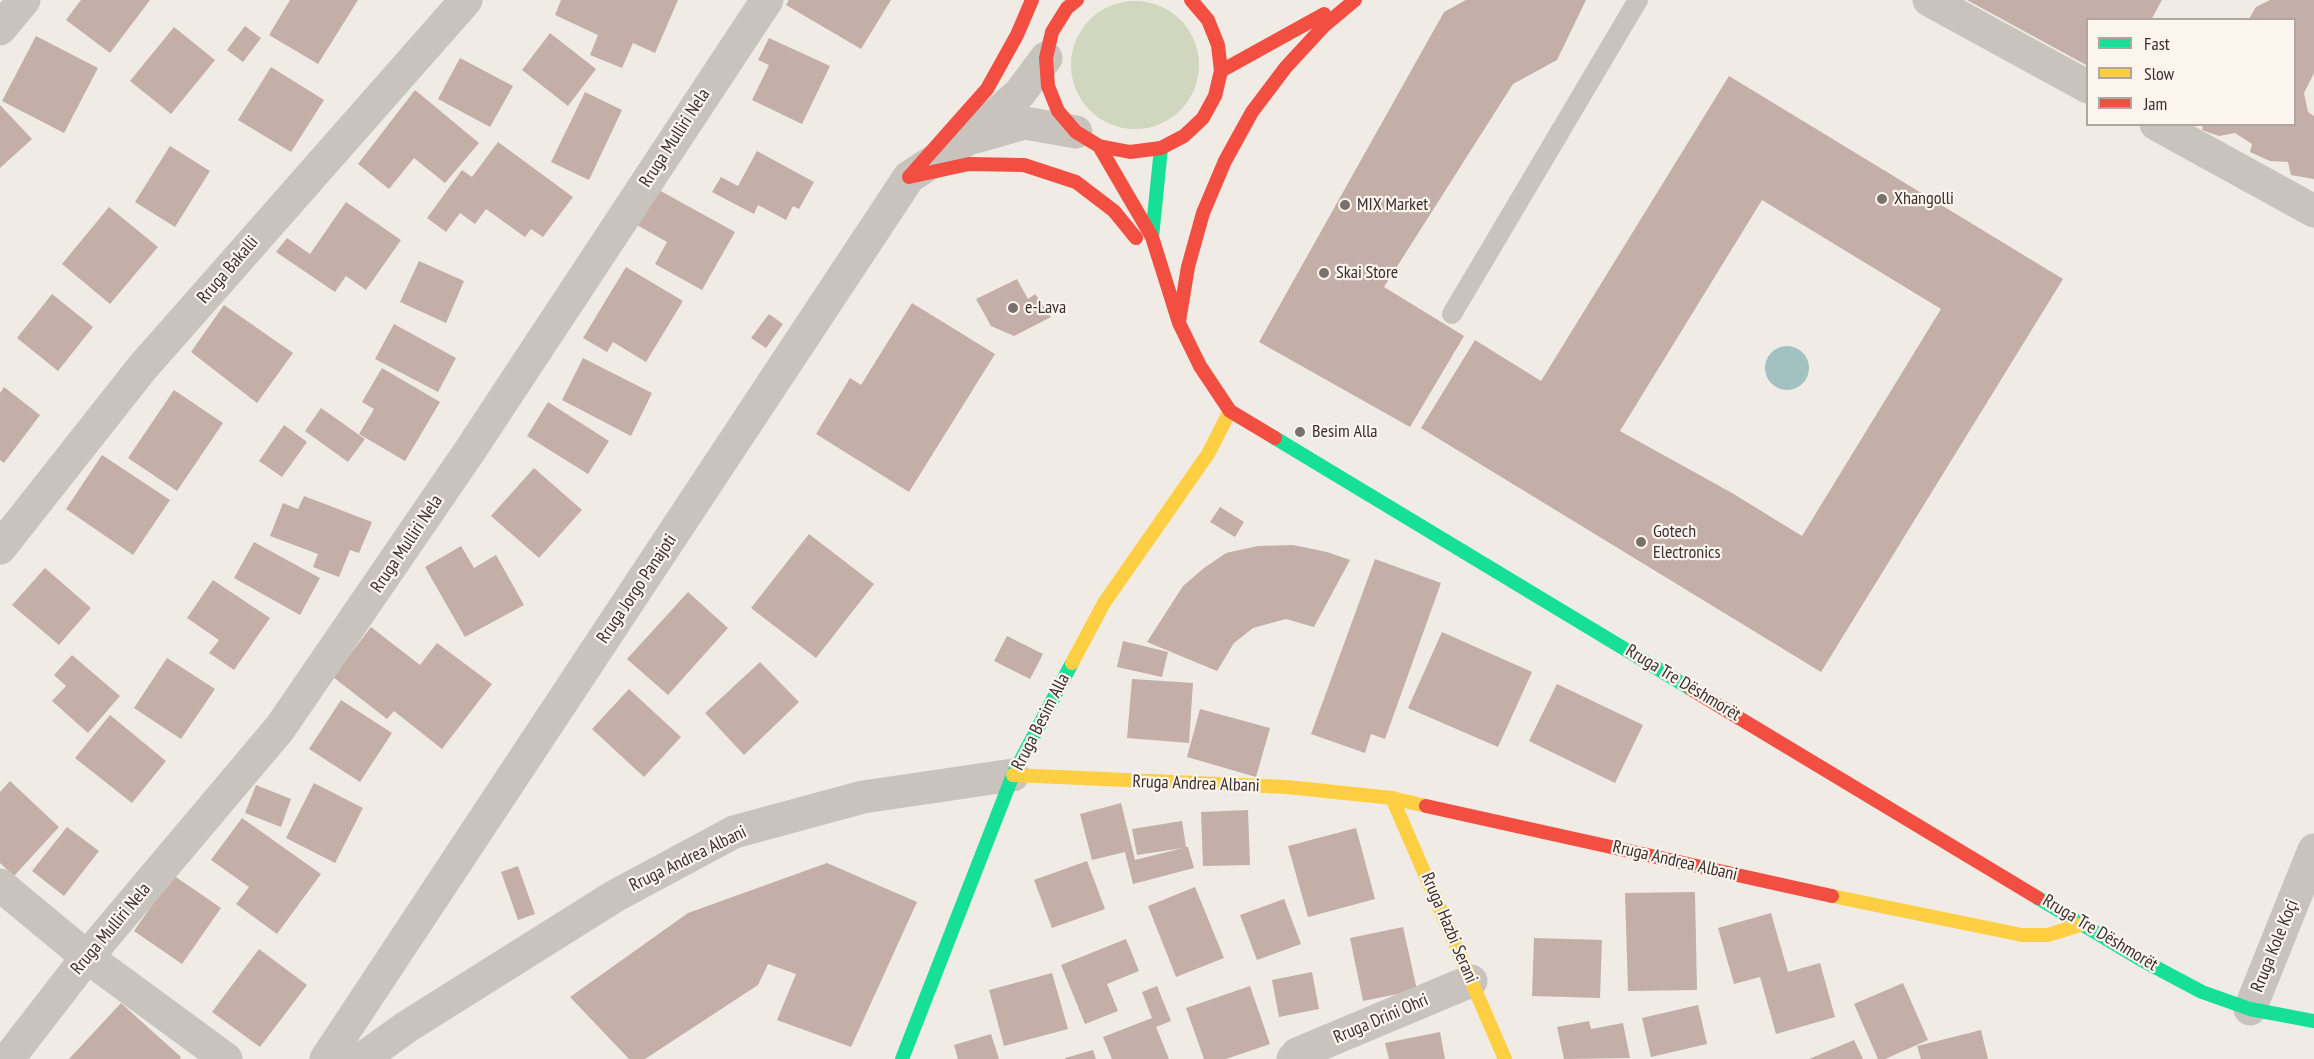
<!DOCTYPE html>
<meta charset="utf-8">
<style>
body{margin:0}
#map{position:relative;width:2314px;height:1059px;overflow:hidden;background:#f0ebe5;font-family:"PT Sans Narrow",sans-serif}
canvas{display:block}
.legend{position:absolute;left:2086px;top:18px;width:210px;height:108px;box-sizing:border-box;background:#fbf5ee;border:2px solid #aea6a0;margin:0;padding:8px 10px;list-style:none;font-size:18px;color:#3b302b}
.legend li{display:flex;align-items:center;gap:12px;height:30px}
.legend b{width:30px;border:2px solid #aea6a0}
</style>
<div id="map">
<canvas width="2314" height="1059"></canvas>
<ul class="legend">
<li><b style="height:8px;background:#16e098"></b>Fast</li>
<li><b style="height:8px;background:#ffcf43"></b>Slow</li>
<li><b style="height:8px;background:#f24e42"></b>Jam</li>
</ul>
</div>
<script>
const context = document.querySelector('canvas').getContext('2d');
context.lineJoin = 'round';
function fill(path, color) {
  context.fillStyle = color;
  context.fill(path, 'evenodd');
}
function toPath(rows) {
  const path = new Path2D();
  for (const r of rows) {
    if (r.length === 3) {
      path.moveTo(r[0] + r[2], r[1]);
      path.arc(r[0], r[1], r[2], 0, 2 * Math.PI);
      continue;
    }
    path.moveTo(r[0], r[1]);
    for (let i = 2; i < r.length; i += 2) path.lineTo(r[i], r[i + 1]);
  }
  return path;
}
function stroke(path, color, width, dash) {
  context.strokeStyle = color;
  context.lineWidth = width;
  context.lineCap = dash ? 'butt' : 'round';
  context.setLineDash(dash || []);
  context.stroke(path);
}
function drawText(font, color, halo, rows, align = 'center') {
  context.font = font + ' "PT Sans Narrow",sans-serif';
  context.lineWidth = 4.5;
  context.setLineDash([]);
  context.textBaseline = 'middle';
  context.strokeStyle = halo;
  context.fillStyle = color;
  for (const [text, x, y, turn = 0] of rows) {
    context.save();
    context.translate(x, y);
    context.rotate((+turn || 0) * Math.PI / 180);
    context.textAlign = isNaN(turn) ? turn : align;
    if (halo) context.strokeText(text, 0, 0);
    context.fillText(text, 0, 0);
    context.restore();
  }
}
const green = toPath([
 [1135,65,64]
]);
const water = toPath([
 [1787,368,22]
]);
const building = toPath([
 [81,0,150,0,110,53,66,20],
 [290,0,358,0,318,64,269,35],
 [561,0,678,0,655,53,633,43,622,68,590,55,598,35,555,15],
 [789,0,891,0,861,49,786,5],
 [1466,0,1586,0,1557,60,1513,84,1384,287,1464,336,1410,427,1259,342,1444,12],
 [1967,0,2162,0,2151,20,2088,20,2088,66],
 [2270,0,2314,0,2314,73,2304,93,2308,112,2314,116,2314,179,2291,175,2288,162,2270,161,2250,152,2252,144,2235,133,2219,136,2202,130,2203,124,2295,124,2295,20,2251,20,2250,17,2256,7],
 [245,26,261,38,243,62,227,50],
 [174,27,215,60,171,114,130,81],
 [550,33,596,69,568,106,522,70],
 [36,36,98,68,64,133,2,101],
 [769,38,830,66,802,124,752,100,769,65,758,60],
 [460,58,513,86,490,127,438,99],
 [271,67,324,100,291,152,238,120],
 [1729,76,2063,279,1821,672,1421,428,1475,340,1541,381],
 [1762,200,1941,309,1802,536,1732,493,1620,431],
 [415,90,479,143,445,183,414,158,389,189,358,164],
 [585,92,622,110,589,180,551,162],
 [0,105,32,139,0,168],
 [498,142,573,197,543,237,531,229,525,237,486,209,475,224,460,213,446,232,427,218,462,170,472,177],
 [170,146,210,171,175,227,135,202],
 [757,151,814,182,799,209,793,206,786,220,758,205,754,214,712,192,721,177,738,186],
 [657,189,735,232,702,290,655,264,667,242,637,225],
 [346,202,401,240,366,290,346,276,335,292,276,252,287,238,310,254],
 [109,207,158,247,110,304,62,264],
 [419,261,464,281,446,323,400,302],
 [626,267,683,301,646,362,613,342,607,352,583,338],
 [1017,279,1028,299,1035,294,1051,317,1014,336,991,326,976,299],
 [52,294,93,327,58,371,17,338],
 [912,303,995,354,909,492,816,434,850,378,861,385],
 [224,305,293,353,257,403,191,352],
 [769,314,783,324,766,348,751,338],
 [394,324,456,358,438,392,375,359],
 [583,358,652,393,631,436,562,400],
 [382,368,440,402,405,461,359,434,374,409,362,402],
 [4,387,40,415,4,463,0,460,0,393],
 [174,390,223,423,177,491,128,458],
 [548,402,609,441,588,474,527,436],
 [321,408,365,439,348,462,305,431],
 [284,425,307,442,282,477,259,461],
 [102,455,170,500,133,555,66,509],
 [534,468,582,510,539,558,491,516],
 [304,496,372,522,359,553,350,550,339,577,313,567,318,554,270,536,283,503,298,509],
 [1220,507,1244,522,1235,537,1210,522],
 [809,534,874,584,816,658,751,608],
 [254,542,320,578,300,615,234,578],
 [1293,545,1327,552,1350,560,1314,627,1286,619,1253,628,1234,643,1217,671,1147,642,1183,586,1204,568,1226,553,1258,546],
 [461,546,474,568,496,555,524,605,465,637,425,567],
 [1375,559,1441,583,1385,739,1371,734,1365,753,1311,734],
 [45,568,91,608,59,645,12,605],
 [213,580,270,618,234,670,209,653,219,640,187,618],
 [688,592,728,628,668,695,627,659],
 [371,627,420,665,437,643,492,684,442,749,394,711,387,719,333,677],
 [1442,632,1532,672,1498,747,1408,708],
 [1007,636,1043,654,1030,679,994,661],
 [1123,641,1168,652,1162,677,1117,667],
 [72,655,120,696,88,733,52,701,66,686,54,675],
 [167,658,215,689,181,739,134,708],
 [760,662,799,702,744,755,705,713],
 [1132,679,1193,683,1189,743,1127,738],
 [1557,684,1643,725,1615,783,1529,741],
 [629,689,681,737,644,777,592,729],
 [341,700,392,733,360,782,309,749],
 [1200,709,1270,728,1256,777,1187,757],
 [110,715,166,761,132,803,75,758],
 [10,781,59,827,14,876,0,863,0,792],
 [314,783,363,808,335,863,286,838],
 [256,785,291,799,281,827,245,813],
 [1121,803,1135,860,1183,848,1137,855,1132,829,1182,821,1186,847,1188,847,1194,868,1133,884,1125,852,1092,860,1080,814],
 [1248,810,1250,865,1203,866,1201,812],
 [242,818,321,874,277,934,236,904,249,887,211,860],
 [67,827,99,851,64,896,32,871],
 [1356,828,1375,899,1308,917,1288,846],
 [1087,861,1105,909,1052,928,1034,880],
 [827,863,917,902,851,1047,777,1020,796,974,768,964,758,985,645,1059,629,1059,570,997,688,913],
 [518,866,535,914,518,920,501,872],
 [173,875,221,908,182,964,134,931],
 [1195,887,1224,958,1176,977,1148,906],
 [1695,892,1697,990,1628,991,1625,893],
 [1284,899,1301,944,1257,960,1240,915],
 [1771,913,1788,972,1820,963,1835,1017,1776,1034,1760,977,1734,984,1718,928],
 [1403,927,1417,990,1363,1001,1350,938],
 [1534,938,1602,940,1600,998,1532,996],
 [1126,939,1139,971,1107,984,1118,1011,1085,1024,1061,965],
 [259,949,307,985,260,1047,212,1012],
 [1312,972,1319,1009,1279,1017,1272,980],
 [1052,973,1068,1029,1004,1046,989,990],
 [1903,983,1928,1040,1885,1059,1878,1059,1854,1004],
 [1157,986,1171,1021,1156,1027,1169,1059,1112,1059,1103,1037,1152,1018,1142,992],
 [1250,986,1270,1044,1226,1059,1204,1059,1186,1008],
 [121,1003,181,1057,180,1059,69,1059],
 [1698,1005,1707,1044,1651,1057,1642,1018],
 [1589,1021,1591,1029,1623,1023,1630,1058,1564,1059,1557,1027],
 [1981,1030,1988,1059,1921,1059,1917,1046],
 [1440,1032,1445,1059,1389,1059,1385,1043],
 [991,1034,999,1059,958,1059,954,1045],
 [1854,1040,1863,1059,1809,1059],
 [1093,1050,1096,1059,1065,1059,1065,1058]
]);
const lane = toPath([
 [1452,314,1638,0]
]);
const street = toPath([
 [1929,0,2088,87],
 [0,29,24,0],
 [2156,124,2314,211],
 [976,137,1025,123,1076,132],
 [0,548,142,368,466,0],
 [0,885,87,957,226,1059],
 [2250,1009,2314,850],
 [8,1059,87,957,280,728,469,452,767,0],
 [326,1059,909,177,968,139,1020,93,1046,58],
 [362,1059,408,1026,615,896,734,832,863,797,1013,775],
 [1293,1059,1297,1054,1471,981]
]);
const fast = toPath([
 [1152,237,1161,148],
 [1275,438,1691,689],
 [2038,898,2140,959,2202,992,2250,1009,2314,1021],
 [902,1059,1013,775,1072,663]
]);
const slow = toPath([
 [1072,663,1104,603,1208,454,1230,411],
 [1013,775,1287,787,1392,798,1426,806],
 [1392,798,1505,1059],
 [1832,896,2022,935,2048,935,2083,924]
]);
const jam = toPath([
 [1077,0,1067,8,1052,32,1046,58,1048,86,1058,111,1076,132,1099,146,1130,152,1161,148,1184,136,1203,118,1215,96,1221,71,1218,45,1208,20,1191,0],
 [1221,71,1324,14],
 [1099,146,1152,237,1179,323,1200,366,1230,411,1275,438],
 [909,177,969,164,1024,165,1076,182,1114,211,1136,238],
 [909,177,987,89,1017,35,1032,0],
 [1179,321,1188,267,1203,213,1225,161,1252,112,1286,67,1324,26,1355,0],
 [1691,689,2038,898],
 [1426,806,1832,896]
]);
const markers = [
 [1882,199,6,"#7a716c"],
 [1345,205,6,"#7a716c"],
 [1324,273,6,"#7a716c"],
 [1013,308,6,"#7a716c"],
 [1300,432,6,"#7a716c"],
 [1641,542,6,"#7a716c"]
];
const streetNames = [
 ["Rruga Mulliri Nela",675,138,-57],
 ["Rruga Bakalli",228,270,-49],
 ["Rruga Mulliri Nela",407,544,-56],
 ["Rruga Jorgo Panajoti",637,589,-56],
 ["Rruga Tre Dëshmorët",1683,683,31],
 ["Rruga Besim Alla",1041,722,-63],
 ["Rruga Andrea Albani",1196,784,2],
 ["Rruga Andrea Albani",688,859,-26],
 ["Rruga Andrea Albani",1675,861,13],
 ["Rruga Hazbi Serani",1449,928,67],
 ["Rruga Mulliri Nela",111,929,-50],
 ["Rruga Tre Dëshmorët",2100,933,31],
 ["Rruga Kole Koçi",2275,946,-68],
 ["Rruga Drini Ohri",1381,1019,-23]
];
const poiNames = [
 ["Xhangolli",1894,199],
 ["MIX Market",1357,205],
 ["Skai Store",1336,273],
 ["e-Lava",1025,308],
 ["Besim Alla",1312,432],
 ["Gotech",1653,532],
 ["Electronics",1653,553]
];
fill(green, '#d1d6bf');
fill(water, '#a1c2c1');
fill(building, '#c3afa7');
stroke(lane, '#c9c3be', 20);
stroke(street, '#c9c3be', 33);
stroke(fast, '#16e098', 14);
stroke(slow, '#ffcf43', 14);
stroke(jam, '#f24e42', 14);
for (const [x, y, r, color] of markers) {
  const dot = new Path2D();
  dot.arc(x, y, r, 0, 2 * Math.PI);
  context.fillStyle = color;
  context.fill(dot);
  stroke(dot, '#fbf5ee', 2);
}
drawText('18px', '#3b302b', '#fbf5ee', streetNames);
drawText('18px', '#3b302b', '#fbf5ee', poiNames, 'left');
</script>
